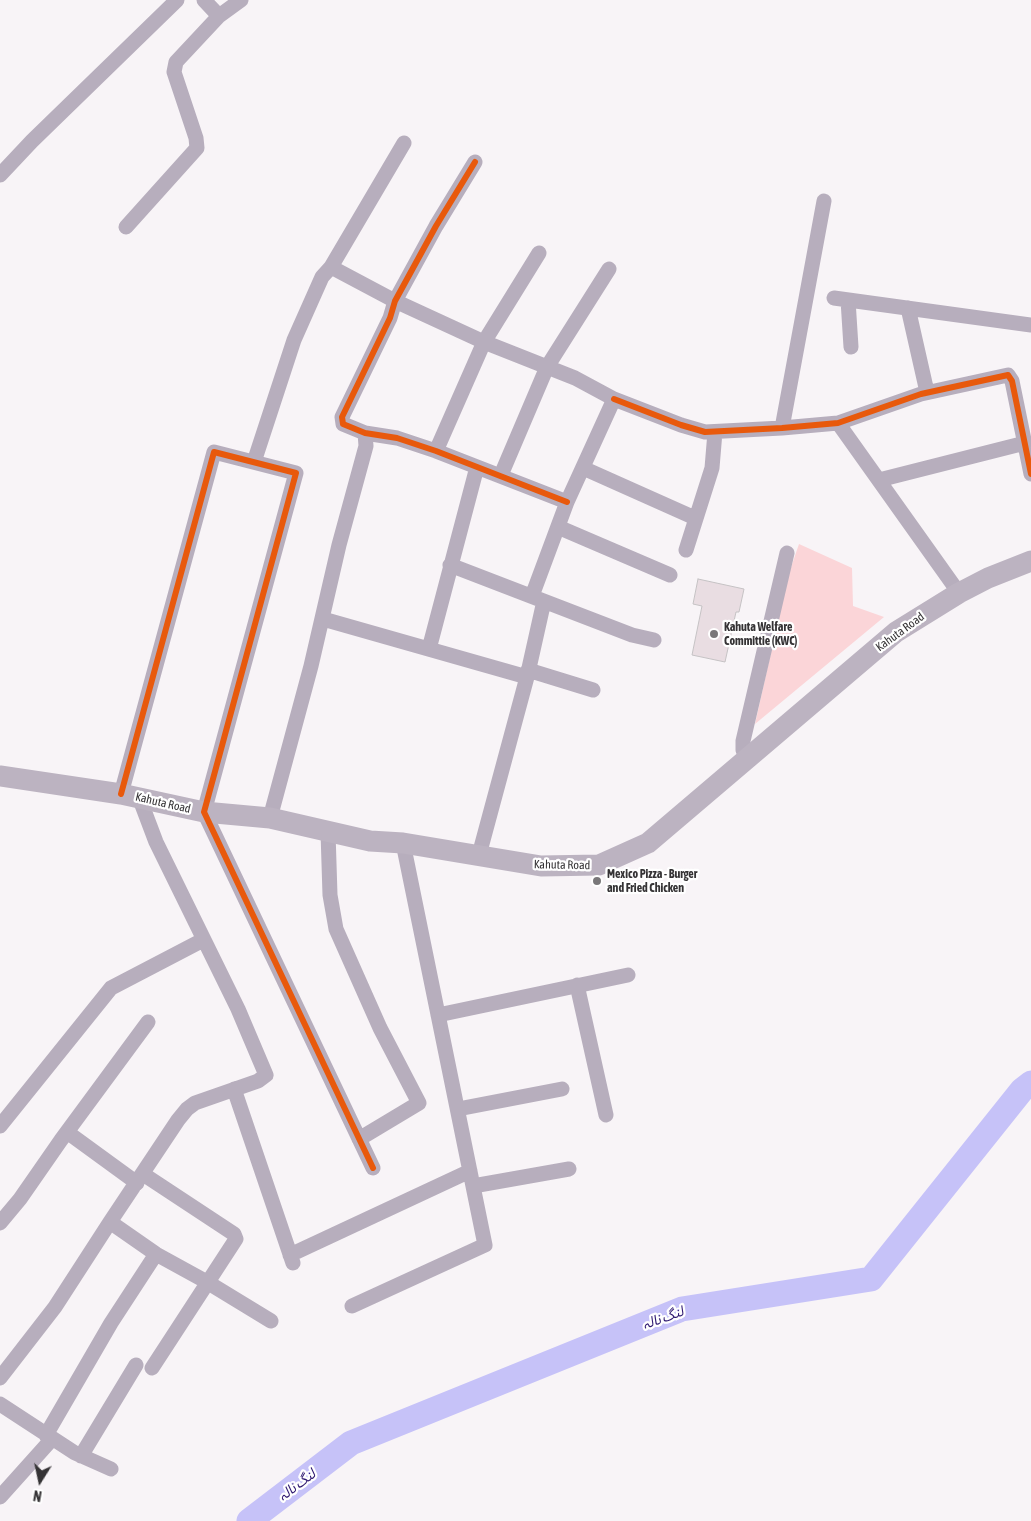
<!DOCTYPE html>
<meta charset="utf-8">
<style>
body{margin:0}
#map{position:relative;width:1031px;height:1521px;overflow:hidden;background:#f8f4f7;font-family:"Asap Condensed",sans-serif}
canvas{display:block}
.north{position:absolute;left:15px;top:1456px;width:50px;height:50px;-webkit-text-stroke:4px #fff;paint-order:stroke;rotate:190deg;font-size:14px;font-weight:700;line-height:20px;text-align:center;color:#353335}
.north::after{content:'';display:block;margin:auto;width:18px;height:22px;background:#353335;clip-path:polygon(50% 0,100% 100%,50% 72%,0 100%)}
</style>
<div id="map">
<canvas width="1031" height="1521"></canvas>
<div class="north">N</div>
</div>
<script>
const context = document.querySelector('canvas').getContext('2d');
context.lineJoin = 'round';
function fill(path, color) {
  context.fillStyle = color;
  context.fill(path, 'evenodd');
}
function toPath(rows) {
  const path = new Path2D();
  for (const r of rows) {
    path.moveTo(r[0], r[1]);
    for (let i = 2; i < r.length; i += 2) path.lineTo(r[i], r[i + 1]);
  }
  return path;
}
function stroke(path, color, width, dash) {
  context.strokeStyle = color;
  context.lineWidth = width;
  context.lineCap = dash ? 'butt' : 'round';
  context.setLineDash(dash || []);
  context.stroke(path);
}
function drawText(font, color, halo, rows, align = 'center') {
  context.font = font + ' "Asap Condensed","Noto Sans Arabic",sans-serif';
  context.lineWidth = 4.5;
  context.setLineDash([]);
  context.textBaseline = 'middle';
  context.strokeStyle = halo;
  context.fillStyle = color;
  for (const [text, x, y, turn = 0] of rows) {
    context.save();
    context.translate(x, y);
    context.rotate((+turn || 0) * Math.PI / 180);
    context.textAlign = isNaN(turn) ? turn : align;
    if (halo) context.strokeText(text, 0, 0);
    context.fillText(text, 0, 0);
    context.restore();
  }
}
const green = toPath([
 [799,544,852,568,853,606,884,617,755,724,788,576]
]);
const river = toPath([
 [249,1521,351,1443,682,1309,871,1279,1022,1090,1031,1083]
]);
const building = toPath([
 [698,579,744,589,739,612,736,612,725,662,692,655,702,606,693,604,698,579]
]);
const minor = toPath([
 [204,0,219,16],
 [475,162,436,226,395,301,390,318,342,417,343,424,365,433,397,438,436,451,567,502],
 [0,175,32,141,177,0],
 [126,227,197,148,196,138,174,72,176,62,219,16,241,0],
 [331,267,395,301,484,342,575,378,614,399,567,502,532,596],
 [834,298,1031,325],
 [848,300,851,347],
 [908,308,927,392],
 [614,399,681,425,705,432,782,428,838,423,921,394,1008,375,1012,381,1031,474],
 [838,423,959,593],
 [782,428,824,201],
 [436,451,484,342,539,253],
 [254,462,294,340,322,277,331,267,404,143],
 [583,468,695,518],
 [501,475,547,367,609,269],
 [879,480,1025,443],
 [558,527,670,575],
 [686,550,712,468,715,432],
 [450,565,632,635,654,640],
 [323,619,527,677],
 [429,649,477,467],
 [528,670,593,690],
 [747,759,743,750,743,741,787,553],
 [121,794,214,452,296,473,204,812,373,1168],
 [270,818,311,666,339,545,366,446,365,433],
 [328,832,330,895,336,929,380,1028,419,1103,359,1139],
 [479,855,527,677,544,601],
 [577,985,606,1115],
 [438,1015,628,975],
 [234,1089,293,1263],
 [458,1109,562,1089],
 [0,1126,111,988,203,940],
 [67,1132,137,1183],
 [143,1174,234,1234,236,1239,152,1368],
 [473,1186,569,1169],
 [110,1222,156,1254,207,1282,271,1321],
 [0,1223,20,1199,61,1140,148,1022],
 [290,1255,470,1171],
 [352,1306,485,1245,403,843],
 [0,1378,55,1307,110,1222,178,1120,187,1109,195,1103,258,1081,266,1075,238,1009,156,842,139,797],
 [0,1404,75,1453,111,1469],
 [46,1435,111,1323,156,1254],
 [81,1456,136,1365],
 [0,1497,52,1439]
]);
const highway = toPath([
 [0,776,121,794,204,812,270,818,370,841,403,843,541,866,599,865,648,843,896,632,959,593,988,578,1031,561]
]);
const cycleway = toPath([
 [475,162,436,226,395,301,390,318,342,417,343,424,365,433,397,438,436,451,567,502],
 [614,399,681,425,705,432,782,428,838,423,921,394,1008,375,1012,381,1031,474],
 [121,794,214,452,296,473,204,812,373,1168]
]);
const markers = [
 [714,634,5,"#797779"],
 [597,881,5,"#797779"]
];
const poiNames = [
 ["Kahuta Welfare",724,627],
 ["Committie (KWC)",724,641],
 ["Mexico Pizza - Burger",607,874],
 ["and Fried Chicken",607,888]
];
const streetNames = [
 ["Kahuta Road",900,632,-36],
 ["Kahuta Road",163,803,13],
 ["Kahuta Road",562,865,1]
];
const waterNames = [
 ["لنگ نالہ",663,1318,-20],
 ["لنگ نالہ",297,1485,-37]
];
fill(green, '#fbd5d8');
stroke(river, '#c6c2f8', 25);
fill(building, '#e9dde2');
stroke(building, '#c5c2c4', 1);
stroke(minor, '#b7aebd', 15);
stroke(highway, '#bcb3c1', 21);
stroke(cycleway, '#e8590c', 6);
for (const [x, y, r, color] of markers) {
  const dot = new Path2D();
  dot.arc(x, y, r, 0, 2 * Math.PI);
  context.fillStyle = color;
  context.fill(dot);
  stroke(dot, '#fff', 2);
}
drawText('bold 12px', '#353335', '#fff', poiNames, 'left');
drawText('12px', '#353335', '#fff', streetNames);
drawText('italic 14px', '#2e1870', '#fff', waterNames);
</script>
